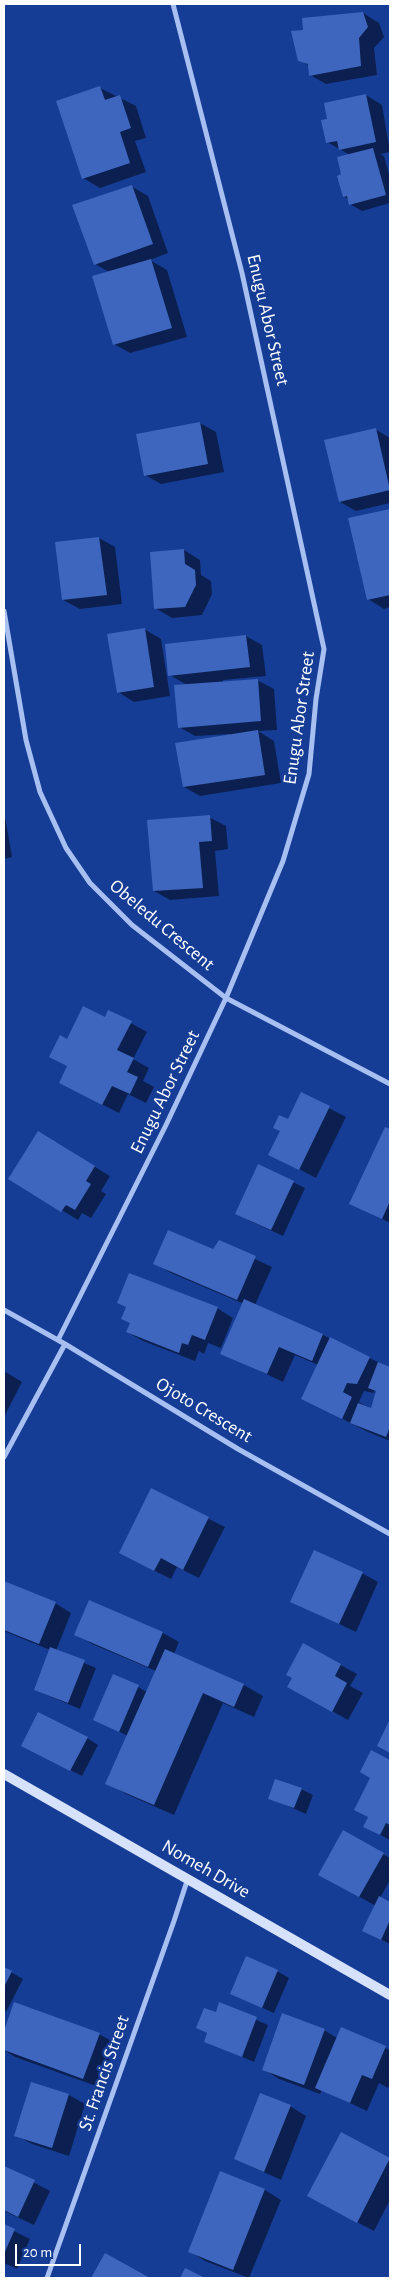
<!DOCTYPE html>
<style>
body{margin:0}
#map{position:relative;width:394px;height:2282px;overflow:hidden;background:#163d96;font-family:"Alegreya Sans",sans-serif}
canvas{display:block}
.frame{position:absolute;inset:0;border:5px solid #fff;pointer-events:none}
.scale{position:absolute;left:15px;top:2244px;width:66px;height:22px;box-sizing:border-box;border:2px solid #fff;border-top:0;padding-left:6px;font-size:15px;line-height:18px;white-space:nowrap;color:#fff;-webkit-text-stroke:4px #163d96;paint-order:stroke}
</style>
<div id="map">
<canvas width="394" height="2282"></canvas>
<div class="frame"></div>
<div class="scale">20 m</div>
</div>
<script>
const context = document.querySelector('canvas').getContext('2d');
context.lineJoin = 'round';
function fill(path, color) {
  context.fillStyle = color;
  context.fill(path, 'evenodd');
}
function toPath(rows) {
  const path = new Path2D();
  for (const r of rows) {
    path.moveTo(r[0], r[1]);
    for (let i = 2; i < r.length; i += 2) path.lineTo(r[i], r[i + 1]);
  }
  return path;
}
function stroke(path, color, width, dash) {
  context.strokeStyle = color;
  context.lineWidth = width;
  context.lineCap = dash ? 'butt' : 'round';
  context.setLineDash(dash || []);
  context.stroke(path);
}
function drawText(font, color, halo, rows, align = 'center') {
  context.font = font + ' "Alegreya Sans",sans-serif';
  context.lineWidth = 4.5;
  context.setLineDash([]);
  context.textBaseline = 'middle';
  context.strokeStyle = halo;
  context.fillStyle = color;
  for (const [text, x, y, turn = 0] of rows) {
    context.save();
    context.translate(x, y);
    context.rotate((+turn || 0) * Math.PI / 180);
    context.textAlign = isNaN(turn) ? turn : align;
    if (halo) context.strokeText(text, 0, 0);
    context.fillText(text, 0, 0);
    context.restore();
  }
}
const shadow = toPath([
 [363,13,379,23,384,37,374,48,377,75,326,84,310,75,310,66,299,60,304,31],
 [100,88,136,106,146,138,135,141,146,172,100,188,83,178],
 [366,95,382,105,390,152,380,154,384,156,390,178,390,203,362,211,350,204,349,200,344,196,343,175,350,155,327,142,329,120],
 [131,186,148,196,168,253,150,260,167,270,187,337,130,353,114,344,109,272,95,264],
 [200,423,216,432,224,472,161,484,145,475],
 [375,429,390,438,390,503,356,511,340,502],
 [390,510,390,607,384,609,368,599,350,519],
 [99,538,115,547,122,604,80,609,63,600],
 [184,550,200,560,201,575,211,581,212,594,202,615,172,618,155,608],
 [144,629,161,639,170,696,134,702,118,692],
 [246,636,262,645,266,676,223,680,223,682,257,680,274,689,277,730,258,731,274,741,281,783,200,796,184,787,230,734,195,736,179,727,187,685,170,675],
 [4,811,12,857,4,859],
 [209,817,226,826,228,849,215,851,219,896,170,900,154,891],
 [109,1011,147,1032,133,1059,149,1068,143,1081,154,1087,146,1103,128,1094,119,1113,60,1083,68,1067,68,1040,106,1018],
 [302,1094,346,1117,316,1178,270,1154],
 [386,1128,390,1130,390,1223,351,1203],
 [54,1142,110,1176,101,1191,106,1194,91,1218,82,1213,78,1220,10,1179],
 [293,1182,305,1188,283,1236,248,1220],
 [219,1242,272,1267,255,1305,323,1335,390,1368,390,1441,368,1432,302,1398,318,1365,295,1355,283,1382,222,1353,244,1304,171,1273,155,1263,213,1251],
 [375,1390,378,1392,371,1409,359,1402,364,1391,374,1393],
 [217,1308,233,1318,221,1348,208,1343,204,1354,199,1351,195,1361,143,1341,127,1332],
 [4,1371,22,1382,4,1417],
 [152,1490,225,1527,199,1578,177,1567,171,1579,137,1562],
 [362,1573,378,1582,356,1632,291,1601],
 [4,1583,55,1603,71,1613,56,1651,96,1668,80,1709,35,1690,50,1650,4,1631],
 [90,1602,163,1633,179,1642,174,1654,244,1685,263,1696,254,1717,223,1703,174,1815,126,1794,107,1783,128,1736,95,1720,138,1687,147,1692,156,1671,92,1644,76,1634],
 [304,1645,357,1674,350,1686,363,1693,348,1720,305,1696],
 [87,1738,98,1745,82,1776,34,1752],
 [371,1752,390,1761,390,1840,365,1827,370,1817],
 [301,1789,313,1795,306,1814,270,1798],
 [343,1832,390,1858,390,1880,380,1898,390,1903,390,1944,376,1937,376,1906,336,1884],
 [4,1968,23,1979,6,2012,4,2010],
 [277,1971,289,1978,274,2013,231,1994],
 [15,2003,99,2034,115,2043,99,2087,15,2057,4,2050,4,2035],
 [220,2004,268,2025,254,2062,205,2041,208,2034,198,2028,216,2014],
 [324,2030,337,2038,385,2048,390,2050,390,2083,388,2088,379,2083,367,2111,322,2090,320,2094,279,2079,263,2069],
 [32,2083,69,2095,85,2104,69,2156,32,2144,16,2135],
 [290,2106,306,2116,281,2180,235,2159],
 [341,2133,390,2159,390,2200,374,2231,324,2205],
 [4,2167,50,2191,34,2225,4,2211],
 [221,2172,265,2190,281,2200,249,2278,205,2261,189,2251],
 [4,2226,30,2239,17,2269,4,2263],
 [106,2255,148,2278,93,2278]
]);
const building = toPath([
 [363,12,368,27,359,38,361,66,309,76,308,64,298,61,291,31,303,30,302,18],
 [100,86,105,100,120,95,131,128,120,132,130,163,82,179,56,101],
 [366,94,376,142,339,150,337,141,326,143,321,120,327,119,324,103],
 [373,148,386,195,349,205,347,196,343,197,337,176,341,174,337,157],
 [132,185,153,244,94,265,72,205],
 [151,259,172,328,113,345,92,276],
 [200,422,208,464,144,476,136,434],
 [376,428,390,490,339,502,324,440],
 [390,509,390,595,367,600,348,518],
 [99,537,107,595,62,600,55,542],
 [184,549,185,564,195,570,196,585,185,607,154,609,150,552],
 [145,628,154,687,117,693,107,634],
 [246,635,250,667,168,676,165,644],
 [258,679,261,721,178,728,174,685],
 [258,730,265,775,183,787,175,743],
 [210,815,212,841,199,842,203,888,153,891,147,820],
 [83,1006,105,1017,108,1010,132,1021,117,1050,134,1058,127,1072,138,1077,130,1094,112,1086,102,1105,59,1083,67,1066,49,1057,60,1035,67,1039],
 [301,1092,330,1106,299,1170,268,1155,280,1131,273,1128,279,1115,288,1119],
 [385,1127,390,1129,390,1201,382,1219,349,1204],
 [38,1131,95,1166,86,1181,91,1184,75,1210,66,1205,61,1212,8,1179],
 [258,1164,294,1181,271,1230,235,1214],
 [168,1230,213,1249,219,1240,256,1256,237,1300,153,1264],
 [129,1273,218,1307,205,1340,192,1335,188,1345,182,1343,179,1353,126,1332,130,1323,121,1319,126,1307,117,1303],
 [244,1299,323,1334,312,1361,279,1347,267,1374,220,1354],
 [330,1337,370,1357,357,1384,347,1383,343,1392,352,1397,342,1419,301,1399],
 [378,1362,390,1367,390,1427,386,1437,350,1423,358,1403,371,1408,376,1391,368,1388],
 [151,1488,209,1517,183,1570,161,1558,154,1571,119,1553],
 [314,1550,363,1572,339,1624,290,1602],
 [4,1581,56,1602,39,1644,4,1630],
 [89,1600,163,1632,148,1667,74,1635],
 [303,1643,341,1664,335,1676,347,1683,332,1712,287,1687,292,1678,286,1675],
 [50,1647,85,1660,68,1703,34,1690],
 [165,1649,244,1684,234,1707,203,1693,154,1805,105,1784],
 [113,1674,139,1685,119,1732,93,1720],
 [38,1712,88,1737,70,1771,21,1746],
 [390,1719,390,1753,377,1746],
 [371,1750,390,1760,390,1825,386,1823,380,1835,363,1827,368,1817,354,1810,370,1778,360,1772],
 [275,1779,302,1788,294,1808,268,1799],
 [343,1830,384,1853,359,1897,318,1875],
 [379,1896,390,1902,390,1920,381,1940,362,1931],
 [246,1956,278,1970,262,2008,230,1994],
 [4,1967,12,1971,4,1987],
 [14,2002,100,2033,83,2079,4,2050,4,2031],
 [219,2002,257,2017,242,2057,204,2042,207,2033,196,2028,204,2008,216,2012],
 [282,2013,325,2029,304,2085,262,2070],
 [341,2027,386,2046,372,2079,362,2075,350,2103,315,2088],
 [31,2082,69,2094,52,2148,14,2136],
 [260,2093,291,2105,264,2172,234,2159],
 [341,2132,390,2158,357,2223,307,2196],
 [4,2166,35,2180,18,2217,4,2210],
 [220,2171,265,2189,233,2270,188,2252],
 [4,2224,15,2229,4,2254],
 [105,2253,150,2278,91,2278],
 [185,2268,205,2278,180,2278]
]);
const street = toPath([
 [4,611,26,740,40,792,66,848,90,883,132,925,226,998,390,1084],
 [4,1310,65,1344,238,1449,390,1534],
 [58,1340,166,1125,226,998,283,861,309,774,316,699,324,649,242,273,173,4],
 [4,1457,65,1344],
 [47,2278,174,1921,188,1878]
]);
const secondary = toPath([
 [4,1774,390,1995]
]);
const streetNames = [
 ["Enugu Abor Street",268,320,77],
 ["Enugu Abor Street",299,718,-82],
 ["Obeledu Crescent",162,925,40],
 ["Enugu Abor Street",165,1092,-64],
 ["Ojoto Crescent",204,1410,31],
 ["Nomeh Drive",206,1869,30],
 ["St. Francis Street",104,2073,-71]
];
fill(shadow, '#0007');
fill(building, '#3e66be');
stroke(street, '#a8bff1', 5);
stroke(secondary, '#d6e1fc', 10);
drawText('19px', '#fff', '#163d96', streetNames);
</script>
